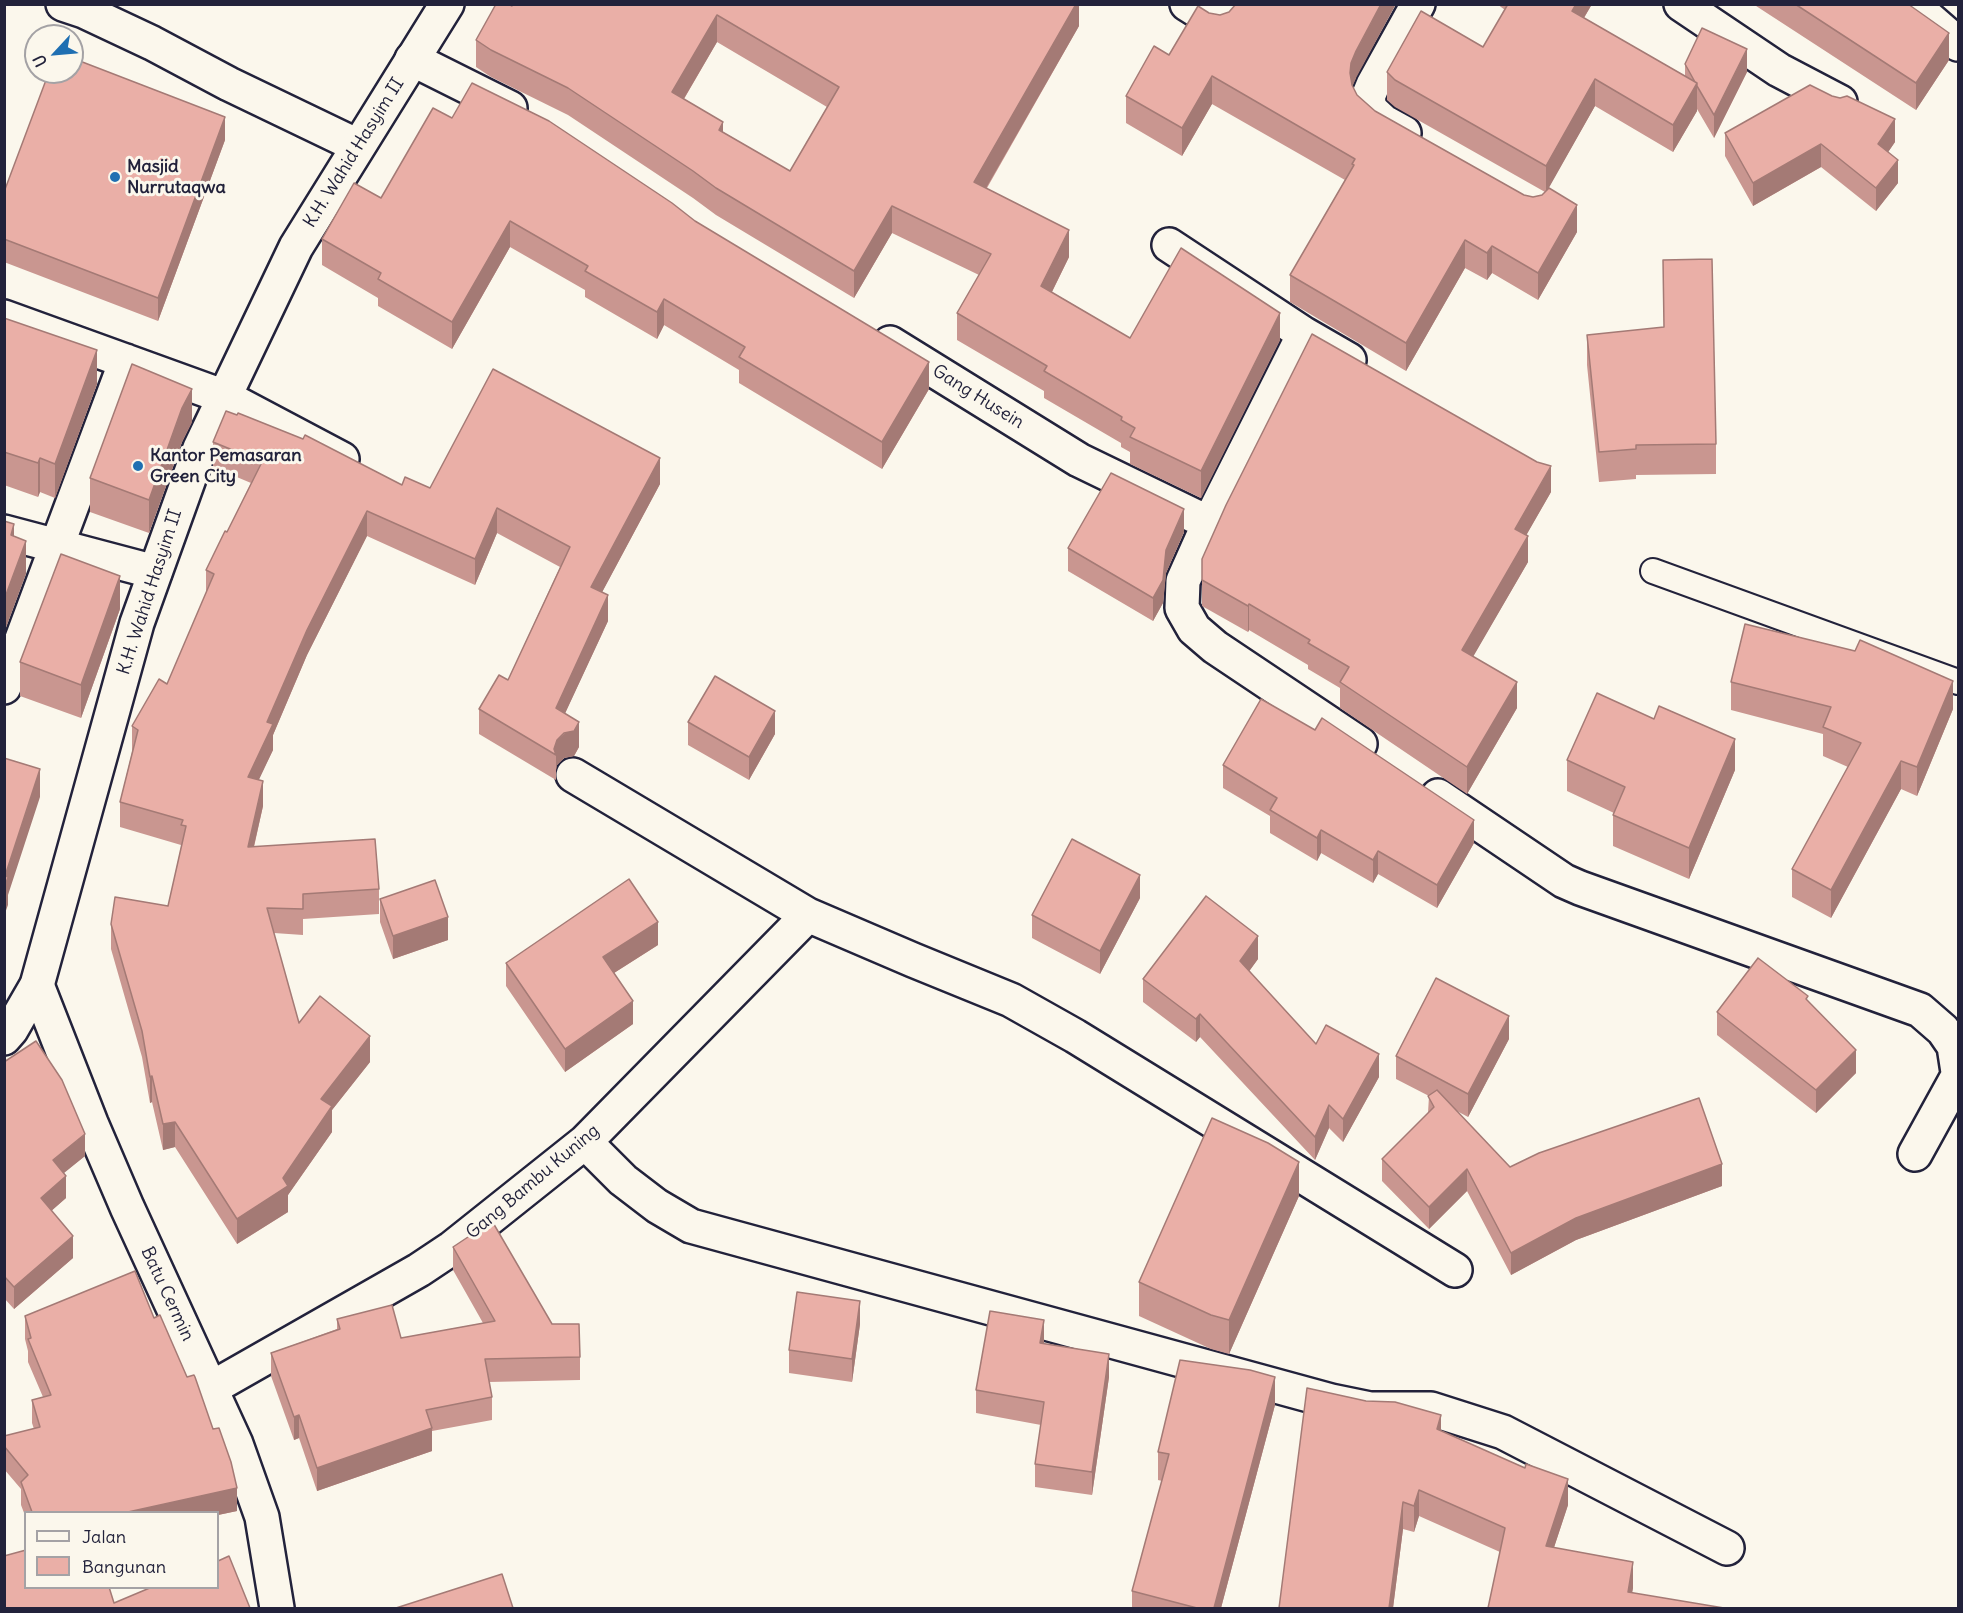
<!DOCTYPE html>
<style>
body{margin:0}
#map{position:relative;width:1963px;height:1613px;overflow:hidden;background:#fbf7ec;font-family:Delius,sans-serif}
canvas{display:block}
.frame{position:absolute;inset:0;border:6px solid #22223b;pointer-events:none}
.legend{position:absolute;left:24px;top:1511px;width:195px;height:78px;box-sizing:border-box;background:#fbf7ec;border:2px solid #a4a2a5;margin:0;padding:8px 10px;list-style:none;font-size:18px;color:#22223b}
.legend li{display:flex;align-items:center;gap:12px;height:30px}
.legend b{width:30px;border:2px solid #a4a2a5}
.north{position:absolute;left:24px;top:24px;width:60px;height:60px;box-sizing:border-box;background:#fbf7ec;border:2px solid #a4a2a5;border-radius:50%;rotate:244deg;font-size:16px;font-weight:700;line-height:24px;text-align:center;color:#22223b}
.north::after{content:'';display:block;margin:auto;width:21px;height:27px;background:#1f6fb2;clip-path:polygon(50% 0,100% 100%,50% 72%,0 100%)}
</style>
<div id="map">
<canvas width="1963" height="1613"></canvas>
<div class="frame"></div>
<ul class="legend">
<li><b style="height:8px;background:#fbf7ec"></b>Jalan</li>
<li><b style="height:16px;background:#eaafa7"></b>Bangunan</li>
</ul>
<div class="north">U</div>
</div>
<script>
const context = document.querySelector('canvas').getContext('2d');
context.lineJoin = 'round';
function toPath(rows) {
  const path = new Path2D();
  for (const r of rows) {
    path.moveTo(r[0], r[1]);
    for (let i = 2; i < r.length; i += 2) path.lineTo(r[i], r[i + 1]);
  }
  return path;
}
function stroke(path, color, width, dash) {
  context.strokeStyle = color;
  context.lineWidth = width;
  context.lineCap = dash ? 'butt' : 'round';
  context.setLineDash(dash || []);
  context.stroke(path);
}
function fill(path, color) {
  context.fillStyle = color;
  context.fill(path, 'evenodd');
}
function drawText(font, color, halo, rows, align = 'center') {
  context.font = font + ' Delius,sans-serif';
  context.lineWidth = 6;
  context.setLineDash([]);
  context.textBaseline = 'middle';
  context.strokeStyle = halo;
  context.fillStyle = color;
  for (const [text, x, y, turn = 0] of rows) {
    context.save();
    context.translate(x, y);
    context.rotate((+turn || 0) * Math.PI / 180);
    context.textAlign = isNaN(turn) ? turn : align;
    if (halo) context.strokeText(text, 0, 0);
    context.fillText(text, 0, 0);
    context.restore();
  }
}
const service = toPath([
 [1653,571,1958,682]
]);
const minor = toPath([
 [63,4,84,11,152,43,229,84,358,146],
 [1187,4,1219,24,1229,4],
 [1681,4,1779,70,1840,102],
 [1912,4,1958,44],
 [412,59,510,108],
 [1404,133,1384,122,1370,109,1368,97,1373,85,1418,4],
 [1169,245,1304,334],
 [4,317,225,397,342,459],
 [890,343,1079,460,1209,523],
 [1349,360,1304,334,1209,523,1183,581,1182,608,1194,629,1215,647,1360,744],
 [4,532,155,572],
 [4,687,126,361],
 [573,775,808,915,913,960,1011,1000,1075,1036,1455,1270],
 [1438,796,1564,881,1580,888,1920,1010,1943,1030,1954,1046,1958,1072],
 [37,985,91,1123,127,1207,236,1444,262,1517,277,1608],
 [585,1142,623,1180,657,1206,691,1226,1331,1401,1370,1409,1431,1409,1503,1432,1727,1548],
 [1915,1154,1958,1076],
 [210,1389,419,1270,452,1248,585,1142,808,915]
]);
const tertiary = toPath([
 [4,1038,11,1030,37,985,137,623,200,448,296,247,447,4]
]);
const wall = toPath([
 [1079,4,1079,26,987,188,1069,257,1052,292,1130,338,1280,340,1201,498,1130,464,1130,452,1121,447,1121,443,1044,398,1044,391,957,340,957,313,979,275,892,233,854,298,716,215,693,198,568,115,491,77,476,67,476,40,512,6],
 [717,42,827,107,790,171,723,132,684,99],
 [1497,4,1592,4,1584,18,1685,76,1685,64,1747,72,1714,138,1697,109,1697,111,1673,152,1595,106,1547,190,1577,232,1538,300,1492,273,1487,280,1465,268,1406,371,1290,302,1290,275,1345,180,1212,104,1182,156,1126,123,1126,96,1169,55,1209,13,1220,15,1229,12,1356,78,1352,86,1357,95,1375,111,1524,195,1533,197,1542,195,1545,192,1395,107,1387,100,1387,72,1483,47,1505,10],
 [1753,4,1908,4,1949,60,1916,110],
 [452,118,695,221,929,389,882,469,739,383,739,370,664,325,657,339,585,297,585,290,510,247,452,349,378,306,378,298,322,265,322,239,381,198],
 [1725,133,1895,142,1888,152,1898,183,1876,211,1821,167,1753,206,1725,156],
 [225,140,158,321,4,262,4,192],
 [1663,260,1716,444,1716,474,1636,475,1636,479,1599,482,1587,365,1587,335,1664,328],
 [4,318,97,384,55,498,40,492,38,497,4,485],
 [192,422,182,442,149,533,90,512,90,478],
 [213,442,402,485,430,488,660,484,602,592,608,621,565,713,579,747,574,756,564,758,557,765,556,770,556,780,479,734,479,709,508,680,560,567,497,533,475,585,367,536,307,655,273,735,273,750,258,780,263,806,254,847,379,889,379,914,303,919,303,935,274,933,299,1023,370,1062,332,1110,332,1132,288,1195,288,1212,237,1244,175,1147,163,1150,152,1102,150,1103,142,1057,111,949,111,924,168,906,181,847,181,845,120,827,120,802,132,752,132,726,167,684,206,593,206,570,227,532,251,483,213,467],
 [1551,492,1526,535,1528,562,1473,656,1517,708,1467,794,1340,708,1340,688,1308,669,1308,665,1249,630,1248,632,1202,606,1202,559],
 [1184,532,1166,573,1163,603,1153,621,1068,571,1068,548],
 [120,609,81,718,20,696,20,662],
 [1731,682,1953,709,1917,796,1901,789,1831,918,1792,897,1792,869,1848,767,1823,756,1823,734,1731,710],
 [688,722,775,734,749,780,688,745],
 [1567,760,1735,770,1689,879,1613,846,1613,815,1614,813,1567,791],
 [1223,765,1474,843,1437,908,1378,874,1373,883,1321,853,1317,861,1270,833,1270,816,1223,788],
 [1140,898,1100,974,1032,938,1032,915],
 [380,899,448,940,393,959,380,922],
 [658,945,614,973,633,1024,565,1072,506,986,506,963],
 [1258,959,1249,971,1316,1044,1379,1077,1343,1142,1329,1128,1315,1160,1200,1037,1196,1042,1143,1002,1143,979],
 [1808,1001,1856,1073,1816,1113,1717,1035,1717,1012],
 [1509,1039,1468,1117,1455,1110,1510,1167,1722,1186,1576,1240,1511,1275,1467,1191,1429,1229,1382,1181,1382,1159,1428,1113,1429,1096,1396,1079,1396,1056],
 [4,1062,85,1156,63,1173,66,1198,51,1211,73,1258,14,1309,4,1298],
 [1299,1196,1229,1354,1211,1349,1139,1316,1139,1282],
 [453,1247,552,1324,580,1357,580,1380,489,1382,492,1397,492,1420,432,1431,432,1451,317,1491,299,1438,294,1440,271,1376,271,1353,337,1329,337,1319,401,1338,483,1323,453,1270],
 [25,1316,154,1318,237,1511,218,1515,218,1512,26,1512,26,1518,21,1505,21,1489,4,1469,4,1436,34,1429,32,1423,32,1400,43,1397,28,1362,28,1351,25,1339],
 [860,1324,852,1382,789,1373,789,1350],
 [1043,1344,1109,1377,1092,1495,1035,1487,1035,1464,1041,1425,976,1413,976,1390],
 [1275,1405,1221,1608,1132,1608,1132,1591,1162,1481,1158,1480,1158,1452],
 [1441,1431,1568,1505,1554,1547,1633,1588,1632,1593,1488,1608,1500,1552,1419,1516,1414,1532,1403,1529,1393,1608,1279,1608]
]);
const shadedWall = toPath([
 [1076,4,1079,4,1079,26,974,209,974,182],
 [1381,4,1396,4,1356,78,1351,90,1350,73,1351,63,1356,51],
 [1576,4,1592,4,1572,38,1572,11],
 [717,15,717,42,672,119,672,92],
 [1949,33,1949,60,1916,110,1916,83],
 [1747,49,1747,72,1714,138,1714,115],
 [1212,76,1212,104,1182,156,1182,128],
 [1595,79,1595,106,1546,193,1546,166],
 [1697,83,1697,111,1673,152,1673,125],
 [225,117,225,140,158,321,158,298],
 [1895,119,1895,142,1878,167,1878,144],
 [723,122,723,149,719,130],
 [1821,144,1821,167,1753,206,1753,183],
 [1898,160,1898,183,1876,211,1876,188],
 [1577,205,1577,232,1538,300,1538,273],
 [892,206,892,233,854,298,854,271],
 [510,221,510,247,452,349,452,322],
 [1069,230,1069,257,1041,314,1041,286],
 [1465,240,1465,268,1406,371,1406,343],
 [1492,246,1492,273,1487,280,1487,253],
 [664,299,664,325,657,339,657,312],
 [1280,313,1280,340,1201,498,1201,471],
 [97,350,97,384,55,498,55,464],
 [929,362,929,389,882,469,882,442],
 [192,389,192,422,182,442,149,533,149,500,182,408],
 [40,458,40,492,38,497,38,463],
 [660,458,660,484,591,613,591,587],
 [1551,466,1551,492,1515,555,1515,529],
 [497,508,497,533,475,585,475,559],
 [1184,509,1184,532,1166,573,1163,603,1153,621,1153,598,1166,550],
 [367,511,367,536,307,655,273,735,273,750,248,803,248,777,267,722,307,630],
 [14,524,14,558,11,535],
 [1528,536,1528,562,1462,676,1462,650],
 [26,541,26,574,4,633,4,600],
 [120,576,120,609,81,718,81,685],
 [608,595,608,621,556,733,556,708],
 [1249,604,1249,630,1248,632,1248,606],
 [1953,681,1953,709,1917,796,1917,767],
 [1517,682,1517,708,1467,794,1467,767],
 [775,711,775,734,749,780,749,757],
 [579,722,579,747,574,756,564,758,557,765,556,770,556,755,554,749,557,740],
 [1735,739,1735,770,1689,879,1689,848],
 [1901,761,1901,789,1831,918,1831,890],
 [40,769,40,797,8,895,8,905,4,916,5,876],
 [263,781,263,806,248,872,248,847],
 [1474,820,1474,843,1437,908,1437,885],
 [1321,830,1321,853,1317,861,1317,838],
 [1378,851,1378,874,1373,883,1373,860],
 [1140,875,1140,898,1100,974,1100,951],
 [448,917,448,940,393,959,393,936],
 [658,922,658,945,603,980,603,957],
 [1258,936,1258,959,1240,984,1240,961],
 [633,1001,633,1024,565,1072,565,1049],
 [1200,1014,1200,1037,1196,1042,1196,1019],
 [1509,1016,1509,1039,1468,1117,1468,1094],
 [370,1036,370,1062,332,1110,332,1132,288,1195,288,1212,237,1244,237,1219,283,1178,321,1099],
 [1856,1050,1856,1073,1816,1113,1816,1090],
 [1379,1054,1379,1077,1343,1142,1343,1119],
 [152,1076,152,1102,150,1103,150,1077],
 [1329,1105,1329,1128,1315,1160,1315,1137],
 [175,1122,175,1147,163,1150,163,1124],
 [85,1134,85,1156,53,1182,53,1160],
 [1299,1162,1299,1196,1229,1354,1229,1320],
 [1722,1164,1722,1186,1576,1240,1511,1275,1511,1253,1576,1218],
 [1467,1169,1467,1191,1429,1229,1429,1207],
 [66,1176,66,1198,41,1220,41,1198],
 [73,1236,73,1258,14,1309,14,1287],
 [860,1301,860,1324,852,1382,852,1359],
 [1044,1320,1044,1343,1040,1366,1040,1343],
 [1109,1354,1109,1377,1092,1495,1092,1472],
 [1275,1377,1275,1405,1221,1608,1214,1608],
 [299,1415,299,1438,294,1440,294,1417],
 [1441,1415,1441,1442,1437,1429],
 [432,1428,432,1451,317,1491,317,1468],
 [1568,1479,1568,1505,1546,1572,1546,1546],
 [237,1488,237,1511,218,1515,218,1512,128,1512],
 [1419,1490,1419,1516,1414,1532,1414,1506],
 [1403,1502,1403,1529,1393,1608,1389,1608],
 [1633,1562,1633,1588,1629,1608,1628,1592]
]);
const building = toPath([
 [496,4,508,4,512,6,513,4,1076,4,974,182,1069,230,1041,286,1130,338,1181,248,1280,313,1201,471,1130,437,1135,428,1121,420,1122,417,1044,371,1047,366,957,313,991,254,892,206,854,271,716,188,693,171,568,88,491,50,476,40,496,4],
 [717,15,839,87,790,171,719,130,723,122,672,92,717,15],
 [1236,4,1381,4,1356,51,1351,63,1350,73,1352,85,1357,95,1375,111,1524,195,1533,197,1542,195,1549,188,1577,205,1538,273,1492,246,1487,253,1465,240,1406,343,1290,275,1354,165,1352,164,1355,159,1212,76,1182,128,1126,96,1154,46,1169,55,1198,6,1209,13,1220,15,1229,12,1236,4],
 [1508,4,1576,4,1572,11,1697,83,1673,125,1595,79,1546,166,1395,80,1387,72,1421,11,1483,47,1508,4],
 [1795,4,1908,4,1949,33,1916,83,1795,4],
 [1702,28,1747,49,1714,115,1697,86,1697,83,1695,82,1685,64,1702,28],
 [72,58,225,117,158,298,4,239,4,192,49,72,72,72,72,58],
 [472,83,549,121,672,203,695,221,929,362,882,442,739,357,745,347,664,299,657,312,585,271,588,266,510,221,452,322,378,279,381,273,322,239,354,183,381,198,433,108,452,118,472,83],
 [1810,85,1832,96,1840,98,1847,96,1895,119,1878,144,1898,160,1876,188,1821,144,1753,183,1725,133,1810,85],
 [1712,259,1716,444,1636,445,1636,449,1599,452,1587,335,1664,327,1663,260,1712,259],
 [4,318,97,350,55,464,40,458,38,463,4,452,4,318],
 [1312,334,1537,462,1551,466,1515,529,1528,536,1462,650,1517,682,1467,767,1340,682,1349,667,1308,643,1310,640,1249,604,1248,606,1202,580,1202,559,1226,505,1312,334],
 [132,364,192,389,182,408,149,500,90,478,132,364],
 [493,369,660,458,591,587,608,595,556,708,579,722,574,731,564,733,557,740,554,749,556,755,479,709,499,675,508,680,570,547,497,508,475,559,367,511,307,630,267,722,273,724,248,777,263,781,248,847,375,839,379,889,303,894,303,909,267,908,299,1023,320,996,370,1036,321,1099,332,1106,283,1178,288,1186,237,1219,175,1122,163,1124,152,1076,150,1077,142,1031,111,924,115,897,168,906,186,826,181,825,183,820,120,802,138,730,132,726,159,679,167,684,214,574,206,570,225,531,227,532,262,462,213,442,226,411,237,415,238,413,303,439,305,435,402,485,405,477,430,488,493,369],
 [1111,473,1184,509,1166,550,1163,580,1153,598,1068,548,1111,473],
 [4,521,14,524,11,535,26,541,4,600,4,521],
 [61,554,120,576,81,685,20,662,61,554],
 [1745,624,1855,651,1860,640,1953,681,1917,767,1901,761,1831,890,1792,869,1861,743,1823,727,1831,707,1731,682,1745,624],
 [715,676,775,711,749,757,688,722,715,676],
 [1597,693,1654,719,1659,706,1735,739,1689,848,1613,815,1625,787,1567,760,1597,693],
 [1261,699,1315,730,1322,718,1474,820,1437,885,1378,851,1373,860,1321,830,1317,838,1270,810,1277,798,1223,765,1261,699],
 [4,758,40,769,5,876,8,877,4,889,4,758],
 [1072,839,1140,875,1100,951,1032,915,1072,839],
 [629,879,658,922,603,957,633,1001,565,1049,506,963,629,879],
 [435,880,448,917,393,936,380,899,435,880],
 [1206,896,1258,936,1240,961,1316,1044,1326,1025,1379,1054,1343,1119,1329,1105,1315,1137,1200,1014,1196,1019,1143,979,1206,896],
 [1758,958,1808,996,1806,999,1856,1050,1816,1090,1717,1012,1758,958],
 [1436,978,1509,1016,1468,1094,1396,1056,1436,978],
 [36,1041,62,1080,85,1134,53,1160,66,1176,41,1198,73,1236,14,1287,4,1276,4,1062,36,1041],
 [1437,1090,1510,1167,1539,1153,1699,1098,1722,1164,1576,1218,1511,1253,1467,1169,1429,1207,1382,1159,1434,1107,1428,1096,1437,1090],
 [1212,1118,1268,1143,1299,1162,1229,1320,1211,1315,1139,1282,1212,1118],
 [492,1221,552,1324,579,1324,580,1357,485,1359,492,1397,426,1410,432,1428,317,1468,299,1415,294,1417,271,1353,340,1329,337,1319,392,1305,401,1338,495,1321,453,1247,492,1221],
 [135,1271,154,1318,160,1315,187,1377,194,1375,195,1377,213,1429,219,1428,231,1462,237,1488,128,1512,32,1512,21,1482,28,1475,4,1446,4,1436,40,1427,32,1400,51,1395,28,1339,31,1338,25,1316,135,1271],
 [797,1292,860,1301,852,1359,789,1350,797,1292],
 [990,1311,1044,1320,1040,1343,1109,1354,1092,1472,1035,1464,1044,1402,976,1390,990,1311],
 [1180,1360,1250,1370,1275,1377,1214,1608,1197,1608,1132,1591,1169,1454,1158,1452,1180,1360],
 [1307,1388,1366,1401,1395,1402,1441,1415,1437,1429,1525,1468,1526,1464,1568,1479,1546,1546,1633,1562,1628,1592,1724,1608,1488,1608,1505,1528,1419,1490,1414,1506,1403,1502,1389,1608,1279,1608,1307,1388],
 [26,1550,26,1587,109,1587,114,1603,152,1587,218,1587,218,1561,229,1556,250,1608,4,1608,4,1556,26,1550],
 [502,1574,513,1608,396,1608,502,1574]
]);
const markers = [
 [115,177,6,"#1f6fb2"],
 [138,466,6,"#1f6fb2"]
];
const streetNames = [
 ["K.H. Wahid Hasyim II",354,153,-58],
 ["Gang Husein",978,397,32],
 ["K.H. Wahid Hasyim II",150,592,-72],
 ["Gang Bambu Kuning",533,1182,-40],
 ["Batu Cermin",167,1294,65]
];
const poiNames = [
 ["Masjid",127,167],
 ["Nurrutaqwa",127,188],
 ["Kantor Pemasaran",150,456],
 ["Green City",150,477]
];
stroke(service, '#22223b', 28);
stroke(minor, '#22223b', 38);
stroke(tertiary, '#22223b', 38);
stroke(service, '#fbf7ec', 24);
stroke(minor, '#fbf7ec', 33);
stroke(tertiary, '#fbf7ec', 33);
fill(wall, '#c99690');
fill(shadedWall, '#a47a75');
fill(building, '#eaafa7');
stroke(building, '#a47a75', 1.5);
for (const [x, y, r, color] of markers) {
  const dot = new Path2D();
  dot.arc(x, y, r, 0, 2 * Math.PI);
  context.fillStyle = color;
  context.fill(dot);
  stroke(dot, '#fbf7ec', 2);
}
drawText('18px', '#22223b', '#fbf7ec', streetNames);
drawText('bold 18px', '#22223b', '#fbf7ec', poiNames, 'left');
</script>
